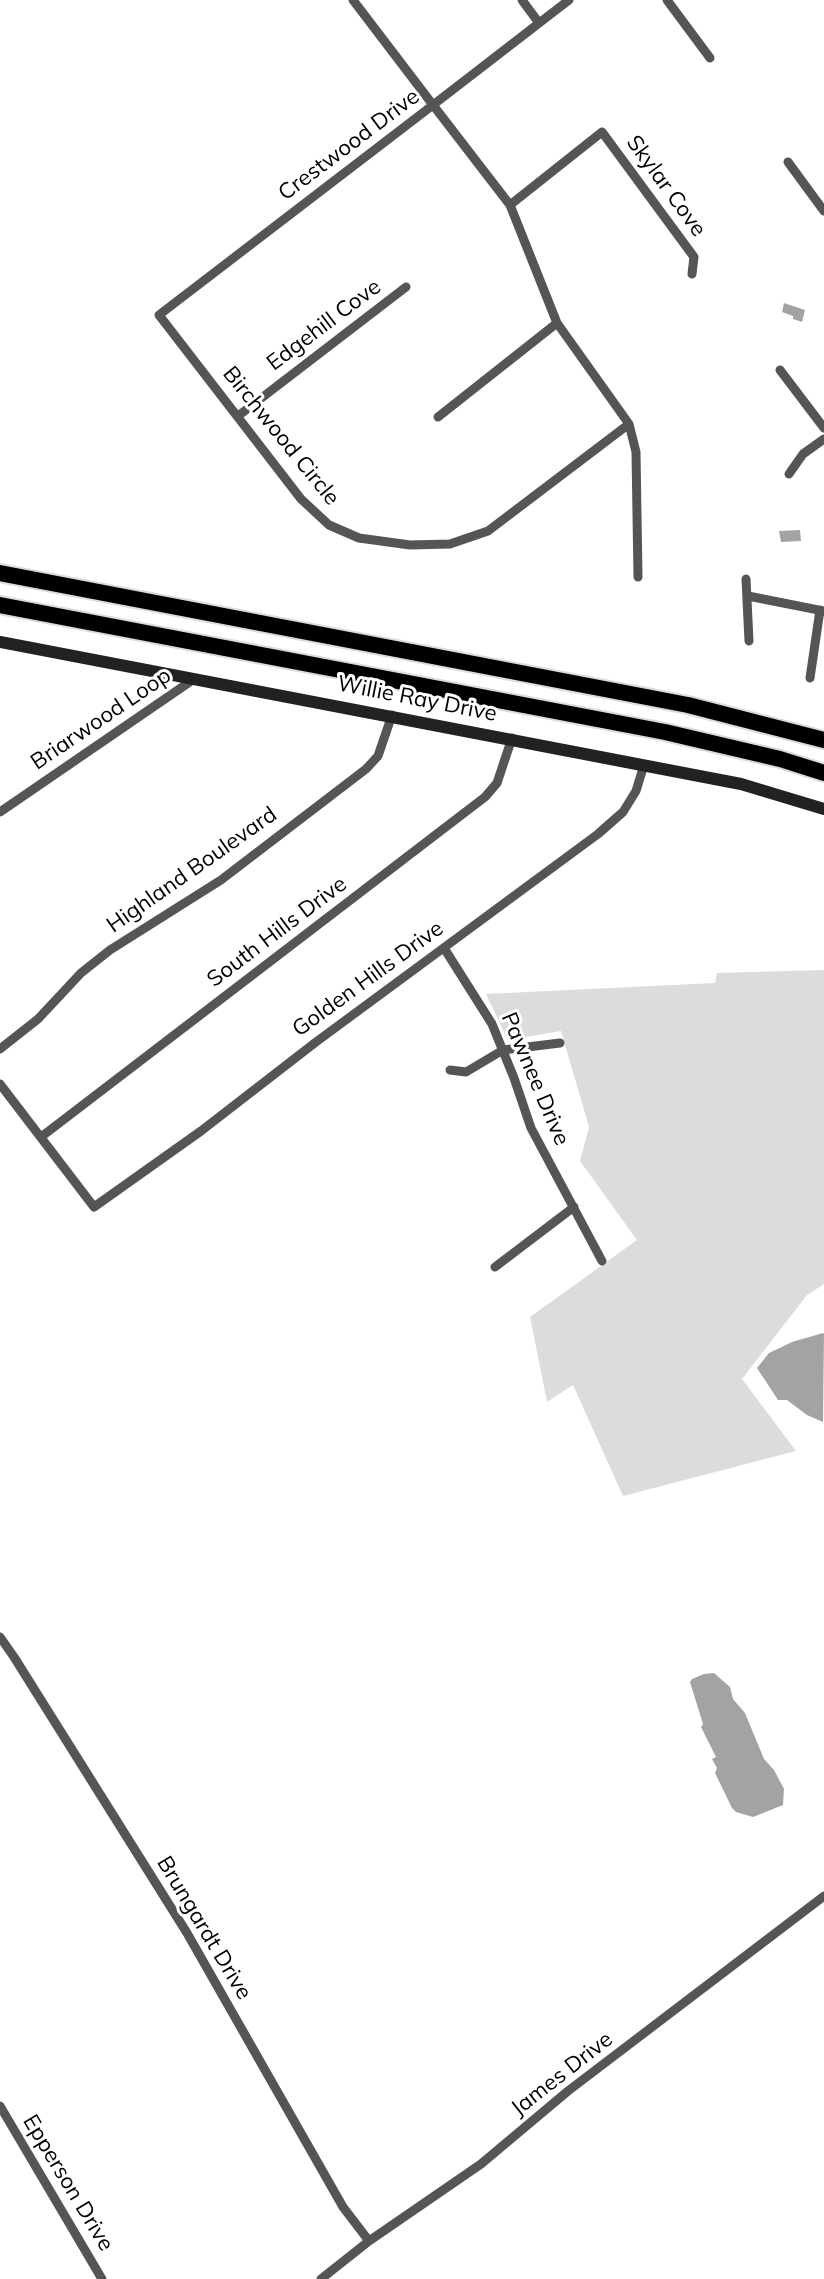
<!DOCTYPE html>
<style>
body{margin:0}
canvas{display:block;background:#fff}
</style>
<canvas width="824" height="2279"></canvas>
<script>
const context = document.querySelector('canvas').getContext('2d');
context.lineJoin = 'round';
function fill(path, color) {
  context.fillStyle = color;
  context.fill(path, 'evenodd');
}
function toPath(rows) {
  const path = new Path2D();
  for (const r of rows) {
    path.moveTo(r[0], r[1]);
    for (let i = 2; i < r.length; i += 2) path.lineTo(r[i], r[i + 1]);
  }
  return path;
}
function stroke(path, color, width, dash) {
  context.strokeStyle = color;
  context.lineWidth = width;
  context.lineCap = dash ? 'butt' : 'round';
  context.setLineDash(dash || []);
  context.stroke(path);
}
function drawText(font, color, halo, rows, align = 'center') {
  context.font = font + ' Mulish,sans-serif';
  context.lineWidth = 6;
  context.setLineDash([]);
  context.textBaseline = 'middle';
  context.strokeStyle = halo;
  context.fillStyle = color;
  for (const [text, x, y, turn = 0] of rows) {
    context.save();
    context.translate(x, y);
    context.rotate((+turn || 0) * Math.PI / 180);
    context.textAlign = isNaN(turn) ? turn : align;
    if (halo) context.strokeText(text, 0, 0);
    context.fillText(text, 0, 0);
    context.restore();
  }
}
const green = toPath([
 [824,970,824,1284,807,1295,742,1379,796,1451,623,1496,573,1385,547,1402,530,1317,637,1240,580,1161,589,1127,561,1031,508,1040,486,994,715,983,717,973]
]);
const water = toPath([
 [784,303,805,310,802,322,793,319,793,316,782,312],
 [800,530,801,541,781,542,779,531],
 [823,1333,824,1334,823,1422,807,1415,787,1400,778,1400,757,1368,769,1353,792,1342],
 [714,1673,730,1687,733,1699,745,1713,764,1759,774,1770,784,1789,783,1805,753,1817,736,1812,732,1808,715,1773,717,1768,712,1759,716,1757,701,1727,703,1724,690,1682,692,1679,704,1674]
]);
const street = toPath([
 [353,0,433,105,510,205,557,323,629,424,488,531,450,544,410,545,359,538,329,525,301,499,159,315,433,105,569,0],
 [522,0,539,23],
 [667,0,710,58],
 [788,162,824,211],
 [510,205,602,132,694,257,692,274],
 [780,370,824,428],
 [238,416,406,287],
 [438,417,557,323],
 [629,424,636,452,638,577],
 [789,474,803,454,824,439],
 [746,579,749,641],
 [748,596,824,611],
 [810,678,820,610],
 [0,812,194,679],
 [444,948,492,1024,514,1078,531,1128,602,1261],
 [0,1049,38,1019,81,973,110,950,221,880,366,769,378,756,392,715],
 [450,1070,466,1072,503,1050,560,1043],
 [0,1084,94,1207,201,1131,316,1042,598,834,623,812,636,791,644,765],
 [41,1137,485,797,497,783,512,738],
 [495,1267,574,1207],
 [0,1637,14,1657,187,1933,343,2207,369,2241],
 [0,2106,102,2279],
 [321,2279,369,2241,481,2164,568,2091,824,1896]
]);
const secondary = toPath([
 [0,642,741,784,824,809]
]);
const highway = toPath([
 [0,573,688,705,824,740],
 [0,605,665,732,780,759,824,773]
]);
const streetNames = [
 ["Crestwood Drive",349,145,-37],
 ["Skylar Cove",666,186,54],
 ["Edgehill Cove",324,325,-37],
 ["Birchwood Circle",281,436,51],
 ["Willie Ray Drive",417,699,11],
 ["Briarwood Loop",101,719,-34],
 ["Highland Boulevard",192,870,-35],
 ["South Hills Drive",277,932,-37],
 ["Golden Hills Drive",368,979,-36],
 ["Pawnee Drive",535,1079,67],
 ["Brungardt Drive",204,1928,59],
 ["James Drive",562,2074,-38],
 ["Epperson Drive",68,2183,59]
];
fill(green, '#dcdcdc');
fill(water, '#a3a3a3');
stroke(highway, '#dbdbdb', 20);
stroke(street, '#555', 9);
stroke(secondary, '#222', 12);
stroke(highway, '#000', 16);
drawText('22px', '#000', '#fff', streetNames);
</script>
